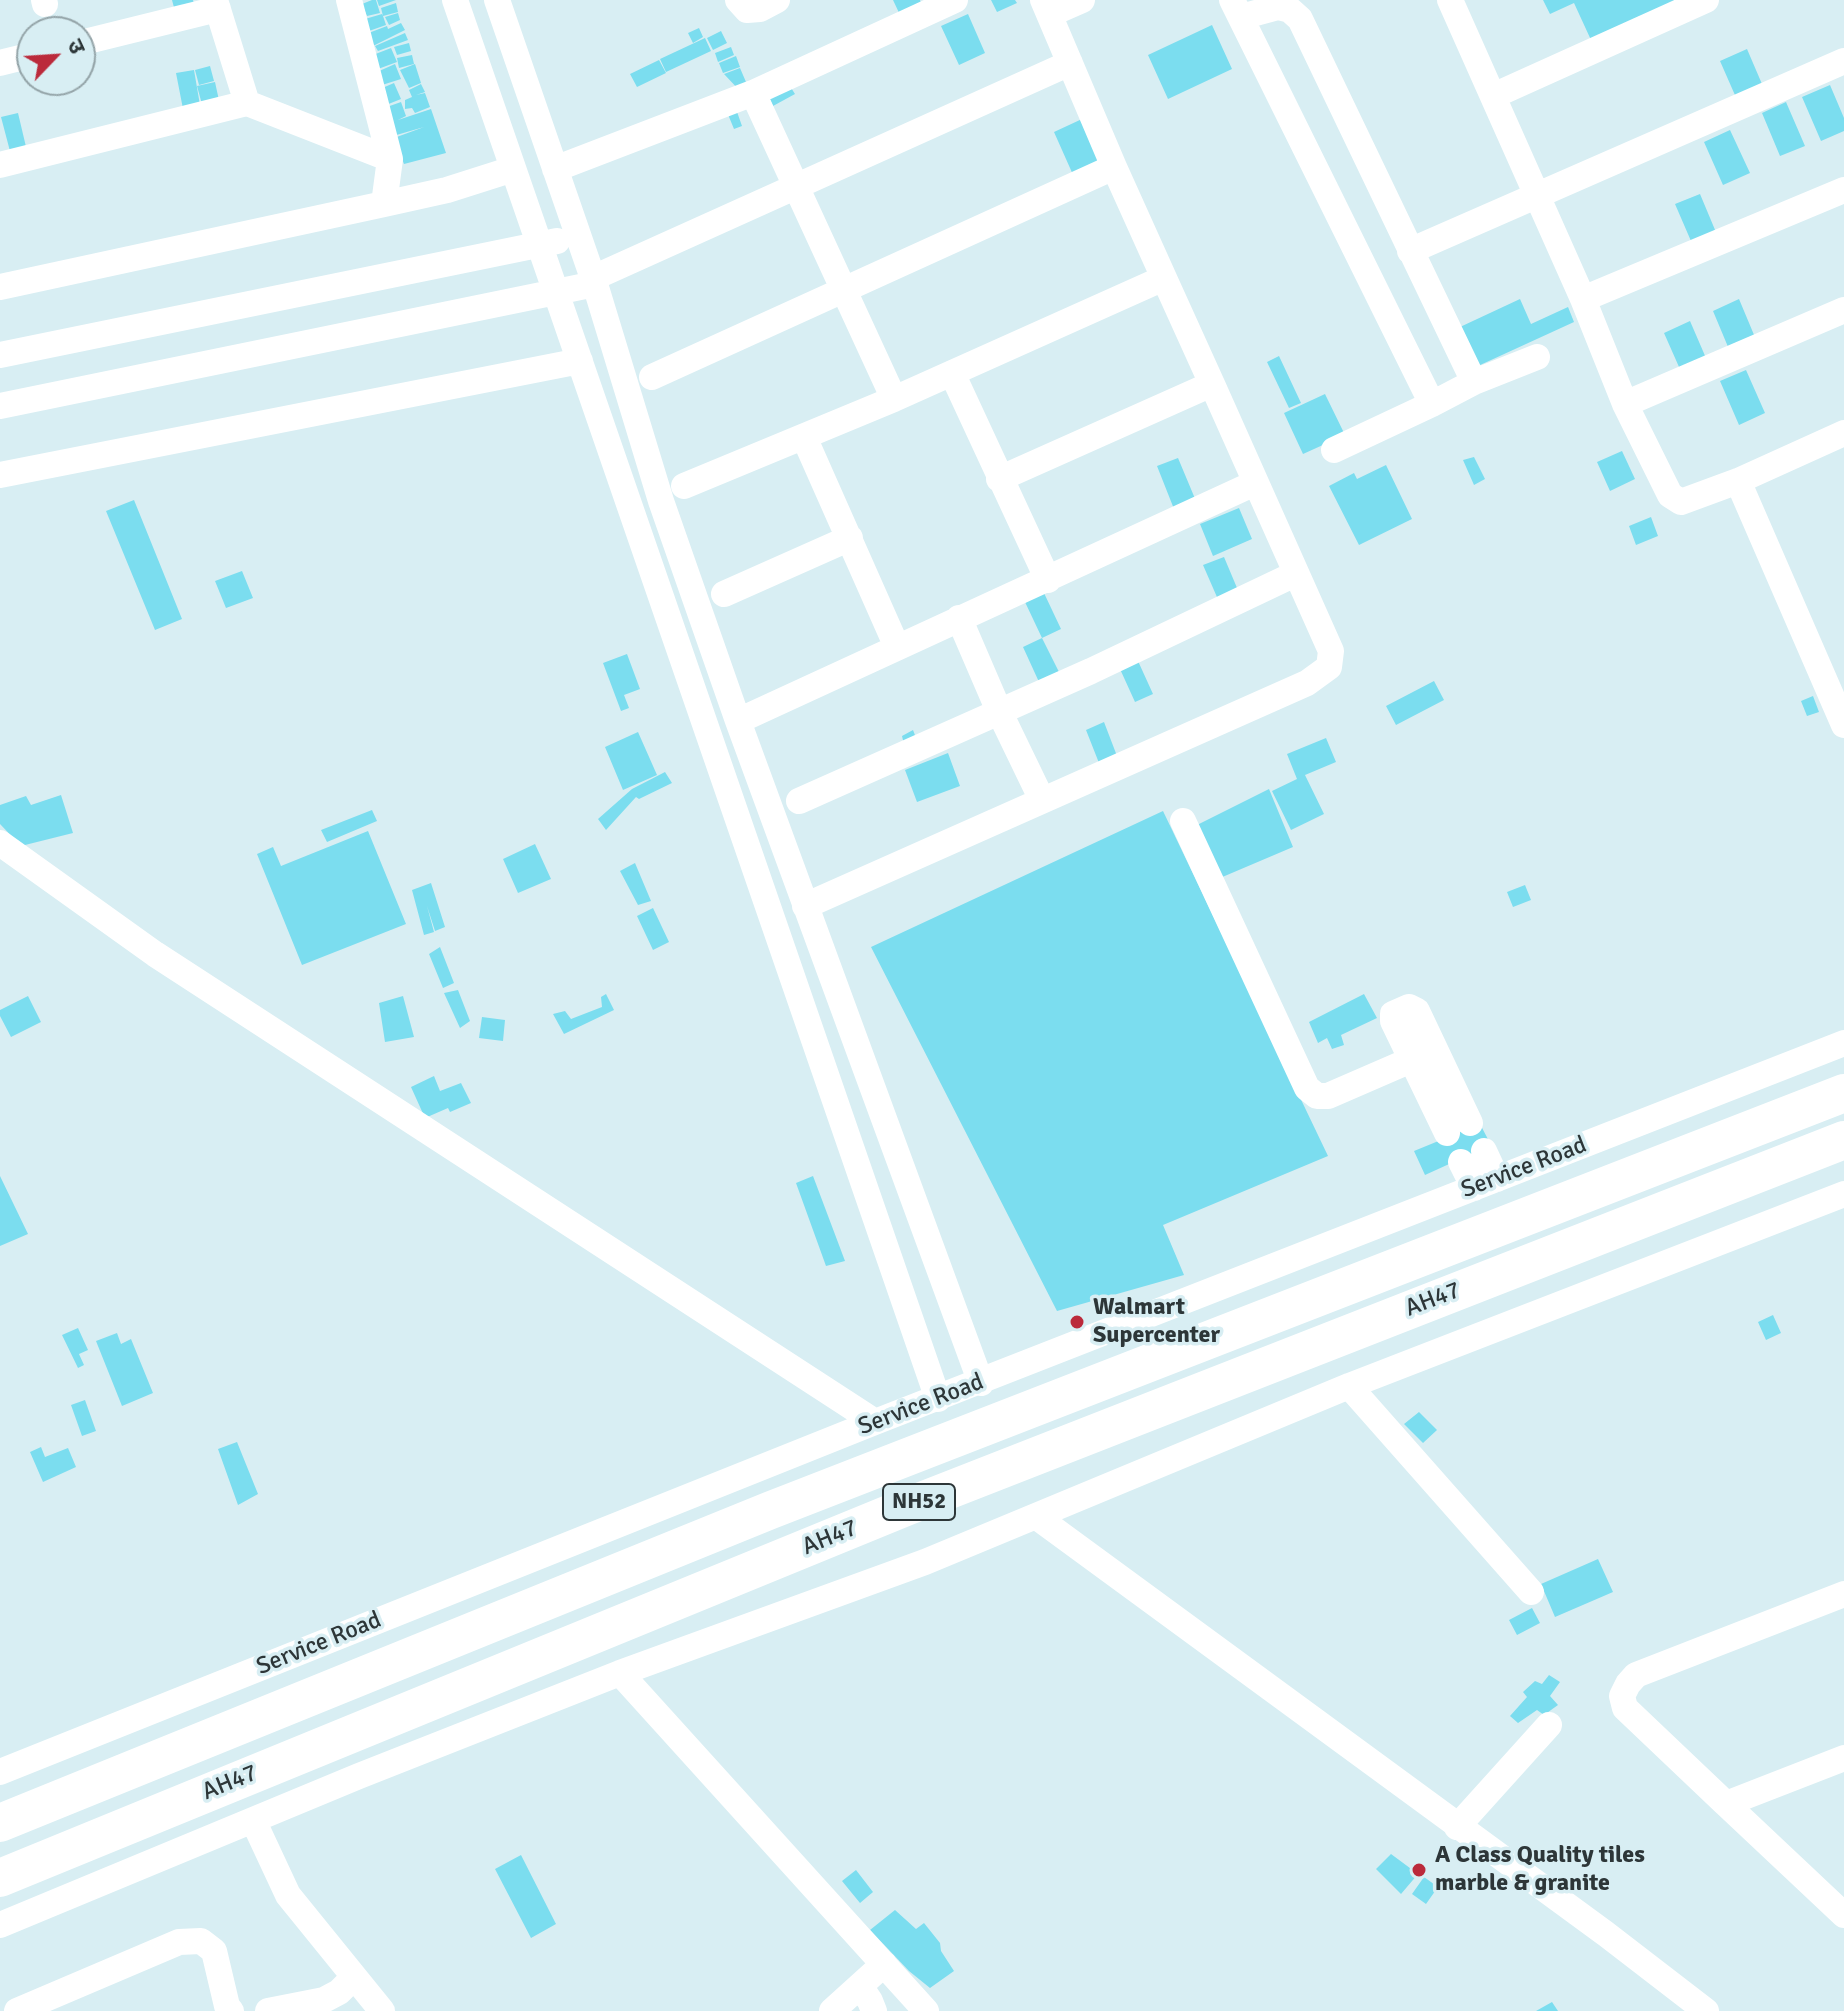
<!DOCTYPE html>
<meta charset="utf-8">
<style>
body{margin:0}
#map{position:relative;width:1844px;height:2011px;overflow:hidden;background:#d8eef3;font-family:Signika,"Noto Sans Devanagari",sans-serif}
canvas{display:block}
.north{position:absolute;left:16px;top:16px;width:80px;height:80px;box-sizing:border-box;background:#d8eef3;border:2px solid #94a4a8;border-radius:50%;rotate:65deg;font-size:22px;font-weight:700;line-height:32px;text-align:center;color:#2d3638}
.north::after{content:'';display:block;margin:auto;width:28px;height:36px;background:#bb2a3b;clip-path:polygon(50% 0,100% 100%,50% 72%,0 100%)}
</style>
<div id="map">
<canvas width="1844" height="2011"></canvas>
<div class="north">उ</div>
</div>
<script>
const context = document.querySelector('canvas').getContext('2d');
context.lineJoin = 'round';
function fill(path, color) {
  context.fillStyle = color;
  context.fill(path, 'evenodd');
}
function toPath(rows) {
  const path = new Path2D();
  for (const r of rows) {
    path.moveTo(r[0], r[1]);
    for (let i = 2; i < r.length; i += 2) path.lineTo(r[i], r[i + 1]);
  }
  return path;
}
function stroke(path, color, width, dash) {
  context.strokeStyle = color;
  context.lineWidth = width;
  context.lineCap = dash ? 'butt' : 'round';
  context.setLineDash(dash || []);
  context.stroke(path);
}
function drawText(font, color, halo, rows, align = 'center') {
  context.font = font + ' Signika,sans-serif';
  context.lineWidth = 7;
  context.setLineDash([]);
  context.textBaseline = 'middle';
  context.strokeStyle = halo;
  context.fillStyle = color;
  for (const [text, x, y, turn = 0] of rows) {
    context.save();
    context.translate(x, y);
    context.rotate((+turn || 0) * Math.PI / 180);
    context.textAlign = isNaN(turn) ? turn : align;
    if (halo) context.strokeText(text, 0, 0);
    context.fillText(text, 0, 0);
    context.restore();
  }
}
const building = toPath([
 [172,0,193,0,196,10,176,15],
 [372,0,376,0,380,13,367,16,362,4],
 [377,0,396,0,379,6],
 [893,0,920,0,923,7,901,17],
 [991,0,1015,0,1017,3,997,12],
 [1543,0,1692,0,1591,40,1574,3,1550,14],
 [396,3,398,12,383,16,386,25,369,31,365,19,382,14,383,16,381,8],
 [398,13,400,20,389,25,385,17],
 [968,14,985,53,959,65,941,26],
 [401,23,405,30,371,47,366,34,387,26,388,29],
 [1212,25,1232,69,1168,99,1148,55],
 [699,28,703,37,693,43,688,33],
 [721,31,727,43,713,50,707,38],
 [405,33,408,40,378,51,375,46],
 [705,38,711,51,666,72,660,59],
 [409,43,411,51,397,55,394,47],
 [731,47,734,55,718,62,715,53],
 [391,48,397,62,378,69,373,55],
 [1747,49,1765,91,1738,102,1720,61],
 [412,55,414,64,399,68,397,58],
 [736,56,740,67,723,73,719,63],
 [659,60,666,73,637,87,630,74],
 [395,64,401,79,382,85,377,72],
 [415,64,421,83,409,88,400,70],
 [210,66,214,81,199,85,195,70],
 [740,68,746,82,740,91,724,74],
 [194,70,201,111,184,114,176,73],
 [215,82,220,105,203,108,197,86],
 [394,83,401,99,386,105,380,89],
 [788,83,795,94,773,106,767,93],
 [421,84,425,92,416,95,425,93,430,107,415,113,412,108,405,109,405,100,412,97,409,90],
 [1830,85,1844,118,1844,131,1821,141,1802,97],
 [401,102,406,116,398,120,431,109,446,153,404,164,394,138,424,127,393,136,384,108],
 [1786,102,1805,146,1780,156,1762,113],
 [736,109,742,126,734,129,727,112],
 [18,113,27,151,11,155,1,117],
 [1082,119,1103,164,1074,177,1054,132],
 [1730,130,1750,173,1723,185,1704,142],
 [1700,194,1718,237,1694,248,1675,204],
 [1520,299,1531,324,1568,307,1574,322,1478,366,1460,327],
 [1739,299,1757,342,1731,354,1713,311],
 [1690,321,1709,365,1683,376,1664,333],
 [1279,356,1301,403,1289,408,1267,362],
 [1746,370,1765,413,1739,425,1720,381],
 [1325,394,1345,435,1303,454,1284,413],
 [1622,451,1635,479,1610,491,1597,462],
 [1474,457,1485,479,1474,485,1463,460],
 [1178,458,1196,501,1174,509,1157,466],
 [1386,465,1412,519,1359,545,1329,486,1354,473,1357,479],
 [134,500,182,619,155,630,106,511],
 [1239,508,1252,539,1213,556,1200,524],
 [1651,517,1658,536,1636,545,1629,526],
 [1224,557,1240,595,1220,604,1203,565],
 [242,571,253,598,226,608,215,581],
 [1044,593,1061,629,1042,638,1059,672,1039,682,1023,647,1042,638,1025,602],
 [627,654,640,689,624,695,629,708,621,711,603,663],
 [1138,661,1153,694,1135,702,1120,669],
 [1434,681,1444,700,1396,725,1386,706],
 [1813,696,1819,712,1807,716,1801,701],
 [1104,722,1117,756,1099,763,1086,730],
 [913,730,918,743,905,749,902,736],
 [638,732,657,775,623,790,605,747],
 [1326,738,1336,762,1305,775,1324,814,1291,830,1272,791,1297,779,1287,754],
 [948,753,960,786,917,802,905,770],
 [665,772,672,783,639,799,636,797,606,830,598,819,632,789],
 [1269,789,1293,847,1213,881,1189,829],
 [61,795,73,833,21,846,0,824,0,805,26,796,31,805],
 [372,810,377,821,327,842,321,830],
 [1163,811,1328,1156,1163,1225,1184,1275,1057,1311,871,947],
 [368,831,406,924,302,965,257,854,273,847,281,866],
 [535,844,551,879,518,893,503,859],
 [635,863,651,901,638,905,620,871],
 [431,883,445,927,435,931,427,906,434,932,424,935,412,890],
 [1525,885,1531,900,1513,907,1507,892],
 [653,908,669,942,653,950,637,916],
 [440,947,454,983,443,988,429,954],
 [458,990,470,1021,460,1028,444,993],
 [606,994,614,1010,564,1034,553,1014,565,1011,571,1019,602,1007,601,997],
 [1364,994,1377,1018,1341,1035,1344,1045,1332,1049,1327,1038,1318,1043,1309,1022],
 [28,996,41,1022,11,1037,0,1016,0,1010],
 [403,996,414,1037,385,1042,379,1003],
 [482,1017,505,1020,503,1041,479,1038],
 [434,1076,440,1091,461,1083,471,1103,450,1112,448,1108,425,1118,411,1087],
 [1480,1124,1491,1145,1425,1175,1414,1151],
 [0,1176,28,1234,0,1246],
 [813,1176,845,1261,826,1266,796,1183],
 [1773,1315,1781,1333,1766,1340,1758,1322],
 [78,1328,88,1350,79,1354,84,1365,78,1368,62,1335],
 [117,1333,121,1344,131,1339,153,1393,122,1406,96,1341],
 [85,1400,96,1431,82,1436,71,1405],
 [1419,1412,1437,1430,1423,1443,1404,1424],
 [237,1442,258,1494,238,1505,218,1449],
 [41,1447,45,1457,68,1448,76,1467,43,1482,30,1452],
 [1598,1559,1613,1592,1555,1617,1541,1584],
 [1532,1608,1540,1623,1517,1635,1509,1620],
 [1549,1675,1560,1682,1550,1696,1558,1705,1544,1715,1537,1710,1518,1723,1510,1716,1527,1697,1523,1692,1535,1681,1542,1684],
 [1391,1854,1418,1874,1401,1894,1376,1869],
 [521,1855,556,1924,531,1938,495,1869],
 [856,1870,873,1892,860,1903,842,1881],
 [1424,1877,1438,1887,1426,1904,1412,1894],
 [895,1910,916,1929,924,1923,940,1943,941,1951,954,1971,930,1988,909,1971,870,1930],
 [1552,2002,1558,2011,1536,2011]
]);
const minor = toPath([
 [44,0,45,4],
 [215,0,247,103],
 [349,0,390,159,384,204],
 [455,0,938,1399],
 [497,0,595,284,661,501,738,721,981,1383],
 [738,0,747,10,760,9,777,0],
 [1232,0,1432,404,1474,382,1300,19,1290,10,1278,7,1241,17],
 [1450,0,1583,299,1844,190],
 [1050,14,1082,0],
 [80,43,218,9],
 [0,63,32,55],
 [753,93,894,399],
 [1493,96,1706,0],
 [0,165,247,103,390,159],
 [555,169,753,93,955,0],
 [1410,251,1844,61],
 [593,278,1070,63],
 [0,287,384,204,447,190,513,169],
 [1583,299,1625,404,1670,495,1681,502,1738,481,1844,433],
 [0,355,557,241],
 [952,373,1048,580],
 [652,377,1114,167,1043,0],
 [1474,382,1537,357],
 [1625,404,1844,310],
 [0,406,595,284],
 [804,437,897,647],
 [1334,450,1432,404],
 [0,475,580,361],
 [999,479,1212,384,1164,278],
 [1738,481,1844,725],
 [684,486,894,399,1164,278,1114,167],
 [724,594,850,538],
 [959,618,999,711,1042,800],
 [738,721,1255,483],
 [799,801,1091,671,1295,574],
 [1183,821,1307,1088,1317,1096,1328,1096,1411,1060],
 [0,843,155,954,875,1422],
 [805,906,1307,683,1329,667,1331,651,1212,384],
 [1447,1133,1393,1021,1393,1014,1409,1007,1417,1011,1470,1123],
 [1484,1151,1497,1179],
 [1461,1162,1474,1188],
 [1349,1386,1531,1592],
 [1037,1517,1606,1934,1706,2011],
 [620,1673,926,2011],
 [1844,1758,1726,1804,1844,1915],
 [0,1772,875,1422,1844,1043],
 [1726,1804,1625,1708,1622,1696,1628,1684,1636,1675,1844,1594],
 [253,1820,288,1895,382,2011],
 [1457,1827,1549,1725],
 [0,1925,359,1776,620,1673,925,1562,1349,1386,1844,1194],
 [860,1986,870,2001,874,2011],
 [17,2011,179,1942,201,1941,214,1951,227,2006,231,2011],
 [268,2011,324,2000,339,1992,354,1977],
 [832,2011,884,1964]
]);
const highway = toPath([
 [0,1823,771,1510,1844,1093],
 [0,1878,906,1507,1844,1140]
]);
const markers = [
 [1077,1322,8,"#bb2a3b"],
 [1419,1870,8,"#bb2a3b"]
];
const shields = [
 [919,1502,72]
];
const shieldNames = [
 ["NH52",919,1502]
];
const streetNames = [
 ["Service Road",1524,1168,-21],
 ["AH47",1433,1300,-21],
 ["Service Road",921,1405,-21],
 ["AH47",830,1538,-22],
 ["Service Road",319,1644,-22],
 ["AH47",230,1783,-22]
];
const poiNames = [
 ["Walmart",1093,1308],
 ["Supercenter",1093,1336],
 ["A Class Quality tiles",1435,1856],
 ["marble & granite",1435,1884]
];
fill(building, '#7bddef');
stroke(minor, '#fff', 26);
stroke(highway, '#fff', 38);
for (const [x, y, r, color] of markers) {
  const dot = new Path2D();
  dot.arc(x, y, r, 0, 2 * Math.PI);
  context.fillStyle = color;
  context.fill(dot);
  stroke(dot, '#d8eef3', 3);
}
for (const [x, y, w] of shields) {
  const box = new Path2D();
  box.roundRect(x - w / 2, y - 18, w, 36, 6);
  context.fillStyle = '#d8eef3';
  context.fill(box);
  stroke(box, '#2d3638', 2);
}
drawText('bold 22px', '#2d3638', null, shieldNames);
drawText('24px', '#2d3638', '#d8eef3', streetNames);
drawText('bold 24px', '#2d3638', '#d8eef3', poiNames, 'left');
</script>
